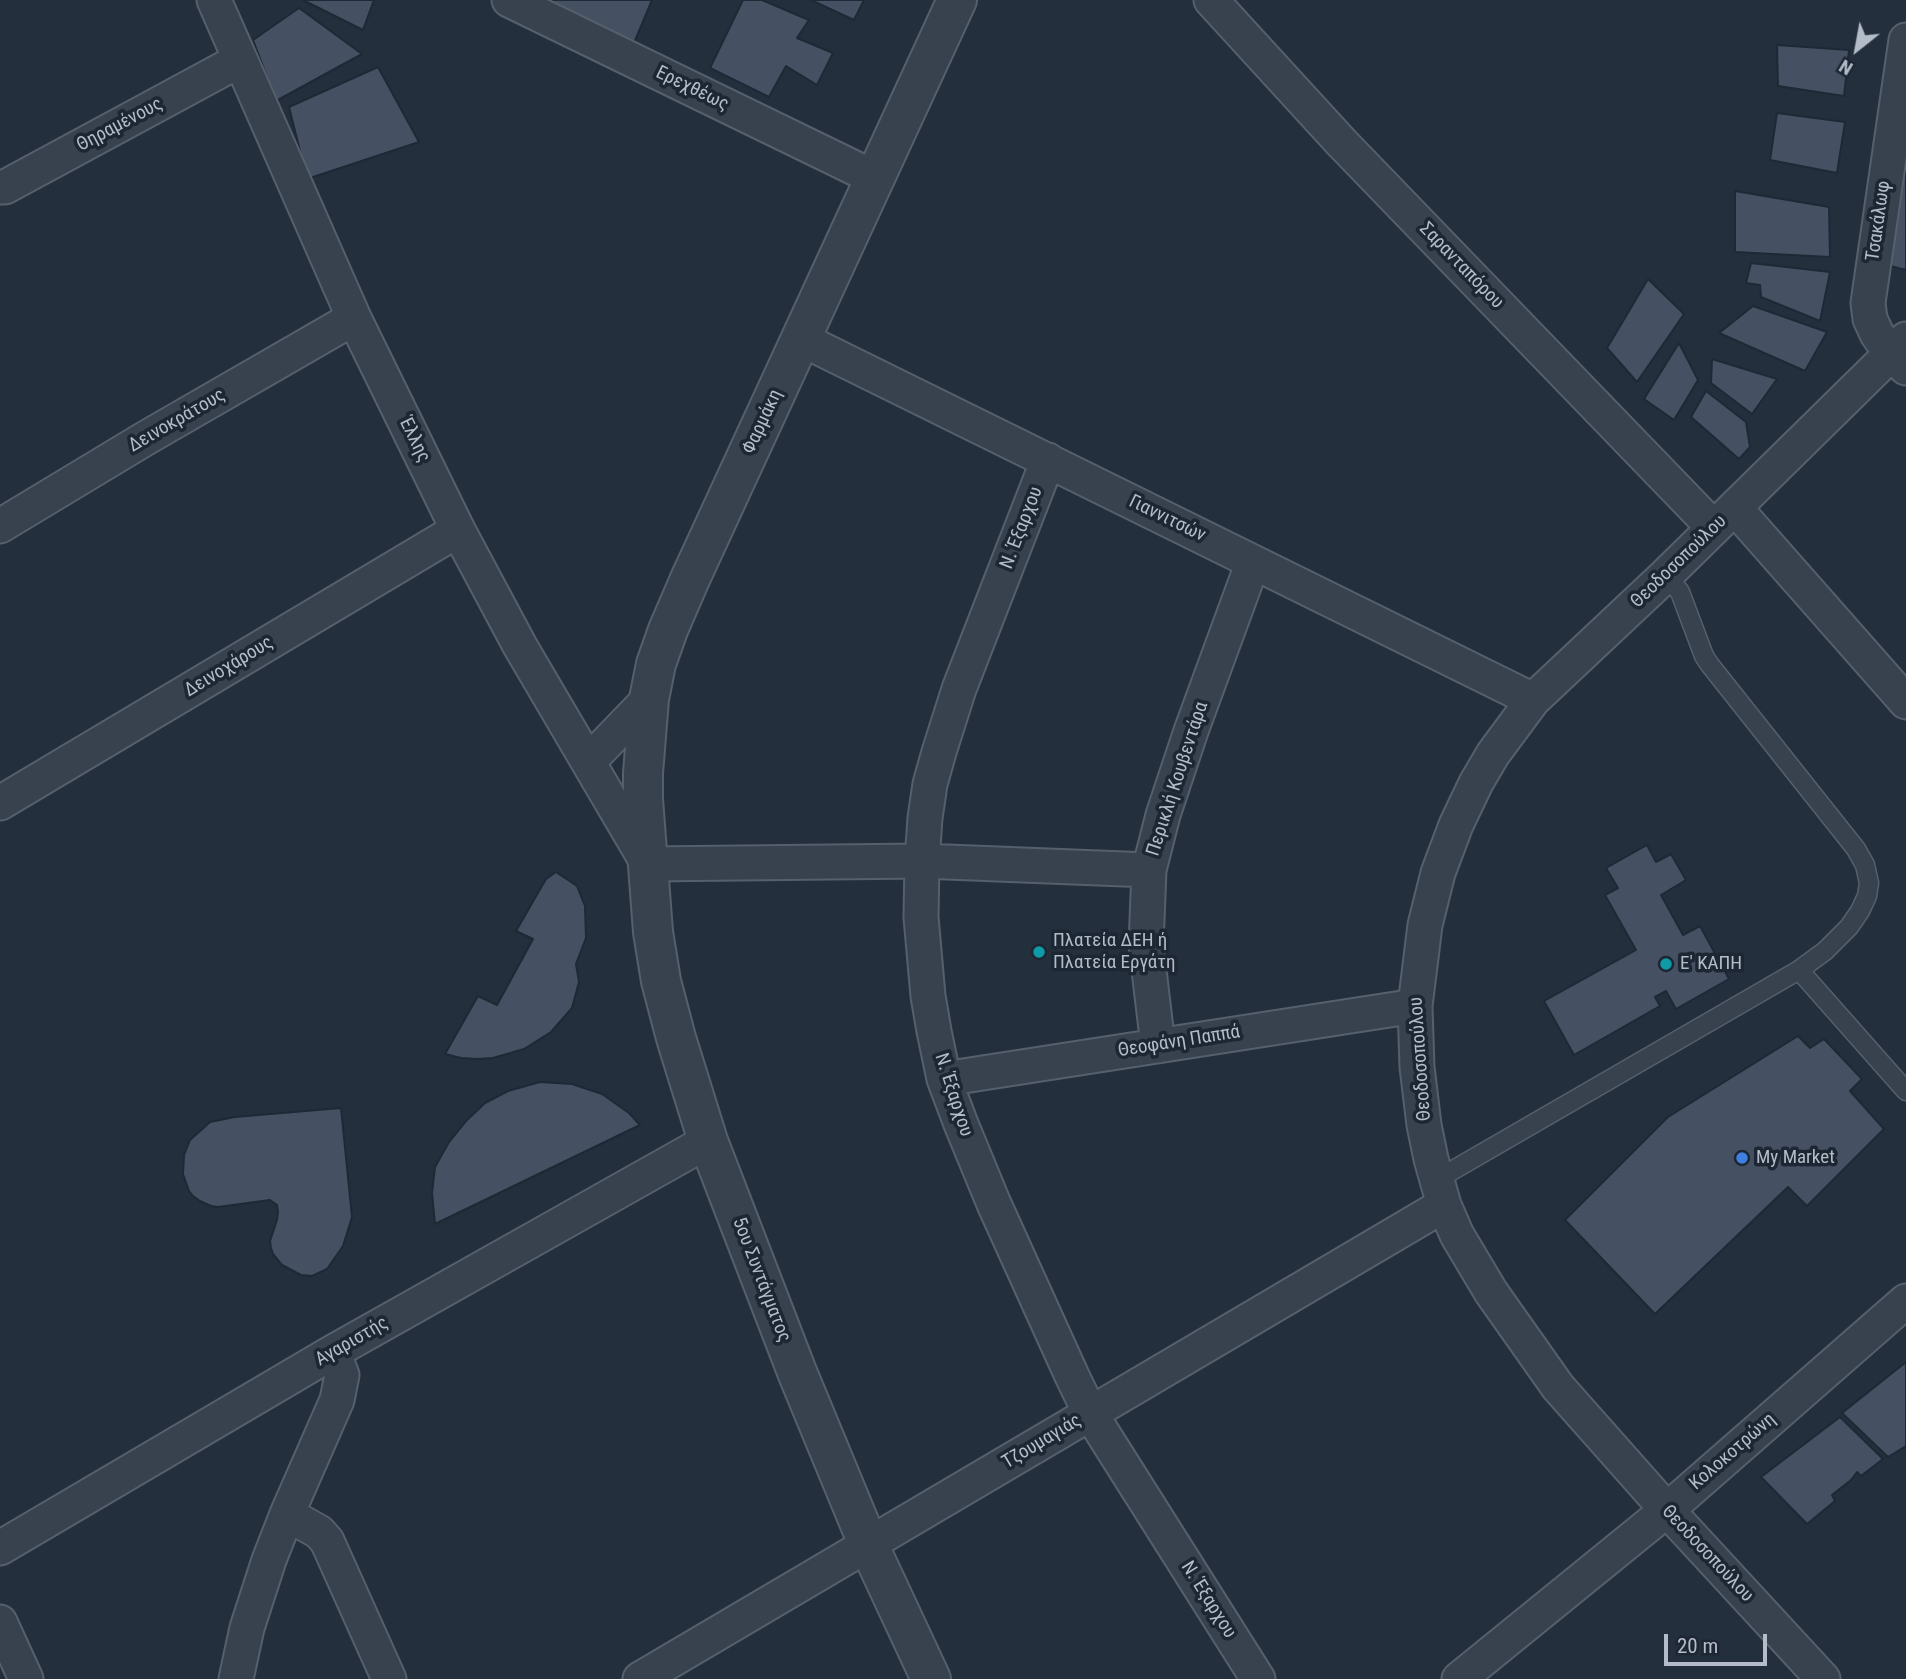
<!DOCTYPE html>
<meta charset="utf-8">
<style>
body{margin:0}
#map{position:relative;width:1906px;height:1679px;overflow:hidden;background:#242f3e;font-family:"Roboto Condensed",sans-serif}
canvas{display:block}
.north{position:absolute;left:1822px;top:14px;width:70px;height:70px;-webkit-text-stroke:5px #1d2633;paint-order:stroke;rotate:211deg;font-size:19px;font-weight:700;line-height:28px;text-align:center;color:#b4bcc9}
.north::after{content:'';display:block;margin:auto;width:24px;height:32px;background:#b4bcc9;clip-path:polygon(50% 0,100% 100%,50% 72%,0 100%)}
.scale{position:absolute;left:1664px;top:1634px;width:103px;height:32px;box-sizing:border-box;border:4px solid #b4bcc9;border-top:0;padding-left:9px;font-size:21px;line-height:24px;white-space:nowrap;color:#b4bcc9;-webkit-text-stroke:5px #1d2633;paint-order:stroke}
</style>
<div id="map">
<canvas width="1906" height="1679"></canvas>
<div class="north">N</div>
<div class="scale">20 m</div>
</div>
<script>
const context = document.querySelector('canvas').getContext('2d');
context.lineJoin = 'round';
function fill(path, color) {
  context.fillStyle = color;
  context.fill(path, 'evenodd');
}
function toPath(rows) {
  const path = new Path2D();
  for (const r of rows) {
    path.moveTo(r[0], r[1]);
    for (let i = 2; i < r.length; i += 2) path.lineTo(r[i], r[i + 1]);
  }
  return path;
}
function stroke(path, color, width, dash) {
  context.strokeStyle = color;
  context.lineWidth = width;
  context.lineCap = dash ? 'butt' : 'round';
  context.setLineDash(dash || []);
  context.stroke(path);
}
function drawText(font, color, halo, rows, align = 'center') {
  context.font = font + ' "Roboto Condensed",sans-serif';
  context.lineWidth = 7;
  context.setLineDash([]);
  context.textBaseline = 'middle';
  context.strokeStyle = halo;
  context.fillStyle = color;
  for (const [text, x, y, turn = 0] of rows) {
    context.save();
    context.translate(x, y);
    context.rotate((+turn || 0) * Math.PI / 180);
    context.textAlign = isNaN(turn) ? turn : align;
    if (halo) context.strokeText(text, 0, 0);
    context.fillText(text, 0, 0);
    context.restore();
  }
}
const building = toPath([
 [303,0,374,0,363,30,303,0],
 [547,0,652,0,634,43,547,0],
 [743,0,762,0,809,20,797,38,833,53,817,85,786,66,769,97,710,68,743,0],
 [811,0,864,0,854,20,811,0],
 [299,8,362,54,276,101,253,40,299,8],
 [1777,45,1849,50,1844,96,1778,86,1777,45],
 [378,67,419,142,307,179,289,107,378,67],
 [1777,113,1845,122,1837,173,1770,160,1777,113],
 [1906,129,1906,270,1887,265,1906,129],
 [1735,191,1829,207,1830,257,1735,252,1735,191],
 [1751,263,1830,272,1820,321,1761,297,1760,285,1746,283,1751,263],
 [1648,279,1684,314,1637,382,1607,348,1648,279],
 [1753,306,1827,332,1805,371,1719,333,1753,306],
 [1679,343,1698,380,1674,420,1644,399,1679,343],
 [1712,359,1777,379,1752,414,1711,383,1712,359],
 [1706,391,1746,422,1750,447,1739,459,1691,417,1706,391],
 [1647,845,1656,862,1671,854,1686,880,1661,895,1683,935,1700,926,1729,979,1676,1009,1666,991,1655,997,1660,1006,1574,1055,1544,1001,1636,950,1605,895,1618,888,1606,868,1647,845],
 [556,872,577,886,585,906,586,938,576,964,579,982,572,1008,551,1032,524,1049,493,1058,477,1059,461,1058,445,1054,478,996,497,1005,533,939,516,931,546,879,556,872],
 [1798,1036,1810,1048,1824,1039,1862,1079,1850,1091,1884,1129,1807,1206,1788,1187,1655,1314,1565,1220,1668,1117,1798,1036],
 [540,1082,572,1084,602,1094,629,1113,640,1125,435,1224,432,1193,435,1167,449,1142,466,1121,485,1103,508,1091,540,1082],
 [341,1108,352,1217,343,1246,327,1269,312,1276,301,1275,282,1265,273,1254,271,1248,270,1241,277,1220,278,1212,277,1205,270,1200,218,1207,211,1206,200,1201,193,1196,189,1191,183,1174,184,1155,190,1140,210,1122,235,1117,341,1108],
 [1906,1362,1906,1446,1888,1457,1842,1413,1906,1362],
 [1840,1417,1883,1459,1861,1476,1857,1472,1851,1480,1832,1495,1835,1501,1807,1524,1761,1477,1840,1417]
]);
const service = toPath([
 [1799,970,1906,1091],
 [1436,1180,1799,970,1825,951,1849,927,1860,911,1867,896,1869,883,1865,865,1856,849,1710,665,1704,656,1680,592,1666,575]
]);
const minor = toPath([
 [214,0,354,318,458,530,520,646,648,864,922,861,1149,870],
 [509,0,875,178],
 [1211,0,1341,142,1714,528],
 [1906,40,1868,303,1870,319,1877,334,1891,354,1906,368],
 [0,187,5,187,240,60],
 [801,339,1533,700],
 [1048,460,959,689,939,752,930,784,925,818,922,861,921,917,928,996,934,1031,944,1079,961,1124,994,1204,1072,1376,1090,1413,1258,1679],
 [1735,508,1906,702],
 [0,526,146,438,354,318],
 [589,761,649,699],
 [0,803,458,530],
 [1158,1046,1146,945,1149,870,1163,815,1191,731,1253,562],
 [944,1079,1415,1006],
 [287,1514,319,1532,327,1541,389,1679],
 [0,1548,333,1352,708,1141],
 [0,1622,26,1679],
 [236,1679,247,1628,269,1560,287,1514,337,1400,342,1375,333,1352],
 [640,1679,1444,1205],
 [1459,1679,1667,1510,1906,1301],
 [1823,1679,1667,1510,1558,1387,1491,1292,1457,1235,1444,1205,1431,1159,1424,1125,1417,1067,1415,1006,1425,925,1438,873,1456,825,1476,783,1493,754,1533,700,1666,575,1906,339]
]);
const tertiary = toPath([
 [931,1679,869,1546,797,1372,708,1141,676,1038,661,981,653,932,643,799,643,773,649,699,656,664,668,630,690,579,957,0]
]);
const markers = [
 [1039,952,7,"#0f9aa8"],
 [1666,964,7,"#0f9aa8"],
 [1742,1158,7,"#3f7fe0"]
];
const streetNames = [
 ["Ερεχθέως",692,89,26],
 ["Θηραμένους",120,125,-28],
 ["Τσακάλωφ",1879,221,-82],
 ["Σαρανταπόρου",1461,266,46],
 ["Δεινοκράτους",177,421,-30],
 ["Φαρμάκη",763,422,-65],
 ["Έλλης",414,440,64],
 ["Γιαννιτσών",1167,519,26],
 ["Ν. Έξαρχου",1022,528,-69],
 ["Θεοδοσοπούλου",1679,562,-44],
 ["Δεινοχάρους",229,667,-31],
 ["Περικλή Κουβεντάρα",1178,779,-72],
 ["Θεοφάνη Παππά",1179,1042,-9],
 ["Θεοδοσοπούλου",1421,1059,-94],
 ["Ν. Έξαρχου",953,1095,72],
 ["5ου Συντάγματος",761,1280,69],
 ["Αγαριστής",352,1342,-30],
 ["Τζουμαγιάς",1042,1442,-31],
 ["Κολοκοτρώνη",1733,1452,-41],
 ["Θεοδοσοπούλου",1707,1554,47],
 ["Ν. Έξαρχου",1208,1600,58]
];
const poiNames = [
 ["Πλατεία ΔΕΗ ή",1053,941],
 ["Πλατεία Εργάτη",1053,963],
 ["Ε' ΚΑΠΗ",1680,964],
 ["My Market",1756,1158]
];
fill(building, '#455162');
stroke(building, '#1f2835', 2);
stroke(service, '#565f6c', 21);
stroke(minor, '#565f6c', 37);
stroke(tertiary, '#565f6c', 42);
stroke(service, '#38414e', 18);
stroke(minor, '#38414e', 33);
stroke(tertiary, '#38414e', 38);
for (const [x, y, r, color] of markers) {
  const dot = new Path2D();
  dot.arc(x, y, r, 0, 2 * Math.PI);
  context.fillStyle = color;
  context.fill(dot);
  stroke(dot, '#1d2633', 2.5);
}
drawText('19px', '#b4bcc9', '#1d2633', streetNames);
drawText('19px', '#b4bcc9', '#1d2633', poiNames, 'left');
</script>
